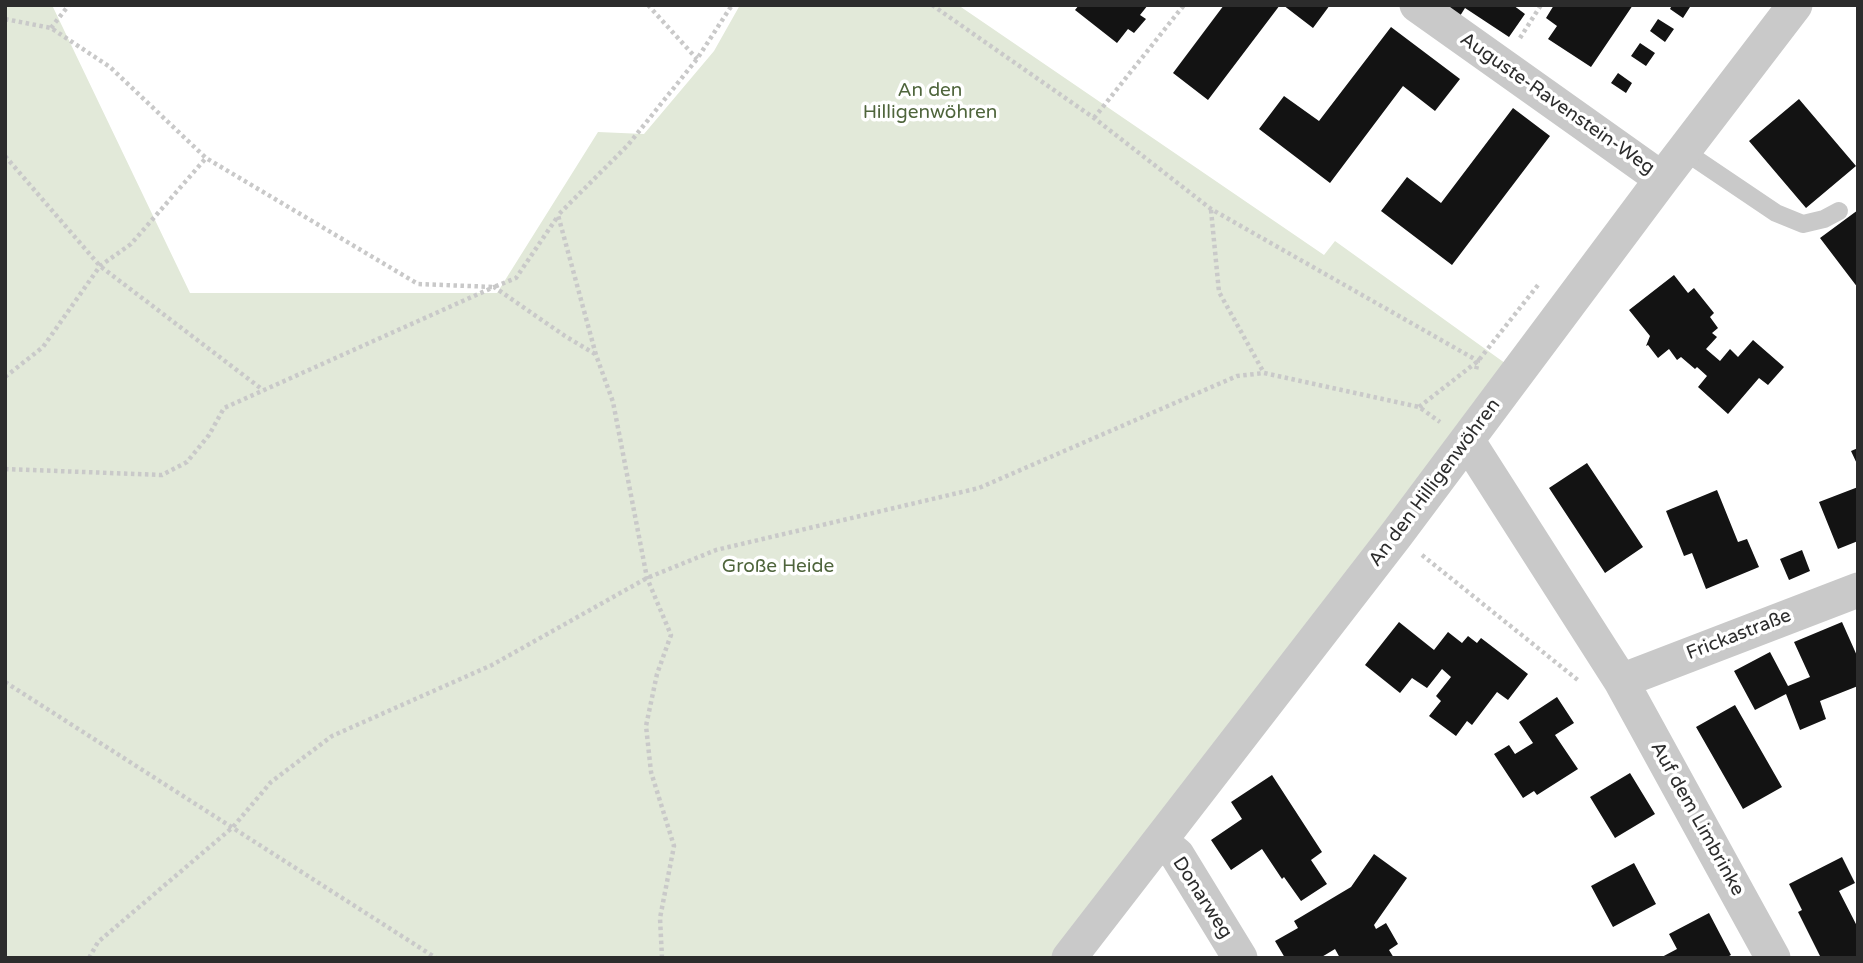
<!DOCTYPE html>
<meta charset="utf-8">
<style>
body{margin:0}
#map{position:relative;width:1863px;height:963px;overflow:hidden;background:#fff;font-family:"Varela Round",sans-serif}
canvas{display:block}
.frame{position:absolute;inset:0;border:7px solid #2c2c2c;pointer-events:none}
</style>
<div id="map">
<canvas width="1863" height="963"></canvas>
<div class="frame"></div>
</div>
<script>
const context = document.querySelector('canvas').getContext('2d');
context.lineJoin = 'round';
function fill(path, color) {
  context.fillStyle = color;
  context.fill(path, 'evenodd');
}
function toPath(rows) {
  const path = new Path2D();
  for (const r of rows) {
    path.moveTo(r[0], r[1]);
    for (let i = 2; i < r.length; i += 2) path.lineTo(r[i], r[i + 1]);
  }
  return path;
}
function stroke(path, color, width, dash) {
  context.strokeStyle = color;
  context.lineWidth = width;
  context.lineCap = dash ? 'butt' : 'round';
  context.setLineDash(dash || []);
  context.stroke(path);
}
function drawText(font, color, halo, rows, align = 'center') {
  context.font = font + ' "Varela Round",sans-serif';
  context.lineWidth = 7;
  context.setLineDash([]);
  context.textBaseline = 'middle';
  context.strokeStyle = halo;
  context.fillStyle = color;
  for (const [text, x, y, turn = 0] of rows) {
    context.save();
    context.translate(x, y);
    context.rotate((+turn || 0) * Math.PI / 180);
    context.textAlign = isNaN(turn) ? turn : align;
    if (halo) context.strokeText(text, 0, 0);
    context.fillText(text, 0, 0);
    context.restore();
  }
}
const green = toPath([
 [5,5,52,5,190,293,497,293,598,132,644,134,714,51,740,5,958,5,1324,255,1335,241,1509,366,1055,958,5,958]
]);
const building = toPath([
 [1079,5,1148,5,1140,15,1146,19,1134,33,1128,29,1117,43,1075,10],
 [1224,5,1280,5,1208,100,1173,73],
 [1283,5,1330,5,1313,28],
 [1444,5,1513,5,1525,14,1509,37,1465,8,1460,16],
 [1554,5,1633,5,1591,67,1548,39,1557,26,1546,18],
 [1672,5,1687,5,1690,7,1683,18,1670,9],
 [1658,19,1674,29,1665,42,1650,31],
 [1391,27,1460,79,1435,111,1403,86,1330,183,1259,129,1284,96,1319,121],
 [1640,43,1655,53,1646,66,1631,56],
 [1618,73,1632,83,1626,93,1611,83],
 [1799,99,1856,166,1806,208,1749,141],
 [1513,108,1550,136,1452,265,1381,211,1407,177,1441,203],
 [1858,210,1858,288,1820,238],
 [1674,275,1688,293,1694,288,1714,313,1710,317,1718,328,1712,333,1717,337,1706,349,1720,361,1730,349,1738,357,1753,340,1784,367,1768,385,1759,378,1728,414,1698,387,1707,376,1697,367,1695,369,1681,357,1677,360,1669,349,1658,358,1648,345,1646,346,1650,336,1629,310],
 [1858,448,1858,466,1851,451],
 [1587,463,1643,547,1605,573,1549,488],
 [1858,487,1858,541,1838,549,1819,502],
 [1717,490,1738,542,1747,539,1759,567,1706,589,1692,553,1684,556,1666,511],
 [1802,550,1810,571,1789,580,1780,559],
 [1399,622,1434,650,1448,632,1462,643,1468,636,1477,643,1481,638,1528,674,1508,700,1497,692,1472,725,1467,721,1456,736,1429,716,1441,701,1436,696,1451,677,1442,669,1427,688,1412,678,1400,693,1365,665],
 [1842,622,1858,658,1858,686,1820,701,1826,719,1800,730,1786,694,1755,710,1734,671,1770,652,1788,686,1810,677,1794,642],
 [1557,697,1574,723,1555,735,1578,769,1537,795,1534,791,1523,798,1494,754,1509,745,1515,754,1533,743,1519,722],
 [1735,705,1782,787,1743,809,1696,727],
 [1630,773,1655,814,1615,838,1590,797],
 [1272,775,1322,852,1311,860,1327,884,1301,901,1284,877,1282,879,1262,849,1231,870,1211,840,1242,819,1231,802],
 [1374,854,1407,878,1374,925,1376,929,1386,923,1398,944,1389,950,1394,958,1340,958,1335,949,1320,958,1285,958,1275,941,1298,928,1294,921,1351,887],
 [1842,857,1855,883,1839,891,1858,928,1858,958,1821,958,1798,912,1802,910,1789,884],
 [1634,863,1656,904,1613,927,1591,886],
 [1709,913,1731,955,1725,958,1660,958,1677,949,1669,934]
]);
const path = toPath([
 [648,5,697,59],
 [932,5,1094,118,1211,209,1478,361,1476,370],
 [5,19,51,28,110,67,206,158,418,284,494,287,516,278,558,216],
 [51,28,69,5],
 [1520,38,1541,5],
 [1094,118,1184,5],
 [5,156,100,266,263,390],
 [1211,210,1219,292,1264,373],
 [5,377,43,347,100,266,131,244,206,158],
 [1419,407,1478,361,1538,285],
 [5,469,162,475,187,462,209,435,224,408,494,287,565,336,595,354],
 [1422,555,1579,681],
 [5,682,436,958],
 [89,958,98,942,233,827,271,782,332,736,492,665,647,578,716,550,979,488,1237,376,1264,373,1419,407,1440,422],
 [662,958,660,918,674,846,651,772,646,726,657,674,671,635,647,578,613,402,596,355,558,215,628,145,697,59,732,5]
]);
const lane = toPath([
 [1684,151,1776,213,1803,224,1824,219,1839,211]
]);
const street = toPath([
 [1417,5,1662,179],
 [1467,440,1621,681,1773,958],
 [1621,681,1858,590],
 [1160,841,1177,855,1240,958],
 [1069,958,1396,535,1662,179,1795,5]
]);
const parkNames = [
 ["An den",930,91],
 ["Hilligenwöhren",930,113],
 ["Große Heide",778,567]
];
const streetNames = [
 ["Auguste-Ravenstein-Weg",1557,104,35],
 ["An den Hilligenwöhren",1435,483,-53],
 ["Frickastraße",1739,635,-21],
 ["Auf dem Limbrinke",1697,819,61],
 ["Donarweg",1202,898,57]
];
fill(green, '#e2e9d9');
fill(building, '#131313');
stroke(path, '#c9c9c9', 4.5, [3.5, 3.5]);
stroke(lane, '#c9c9c9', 18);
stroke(street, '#c9c9c9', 35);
drawText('19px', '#4f653c', '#fff', parkNames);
drawText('19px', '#2c2c2c', '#fff', streetNames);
</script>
